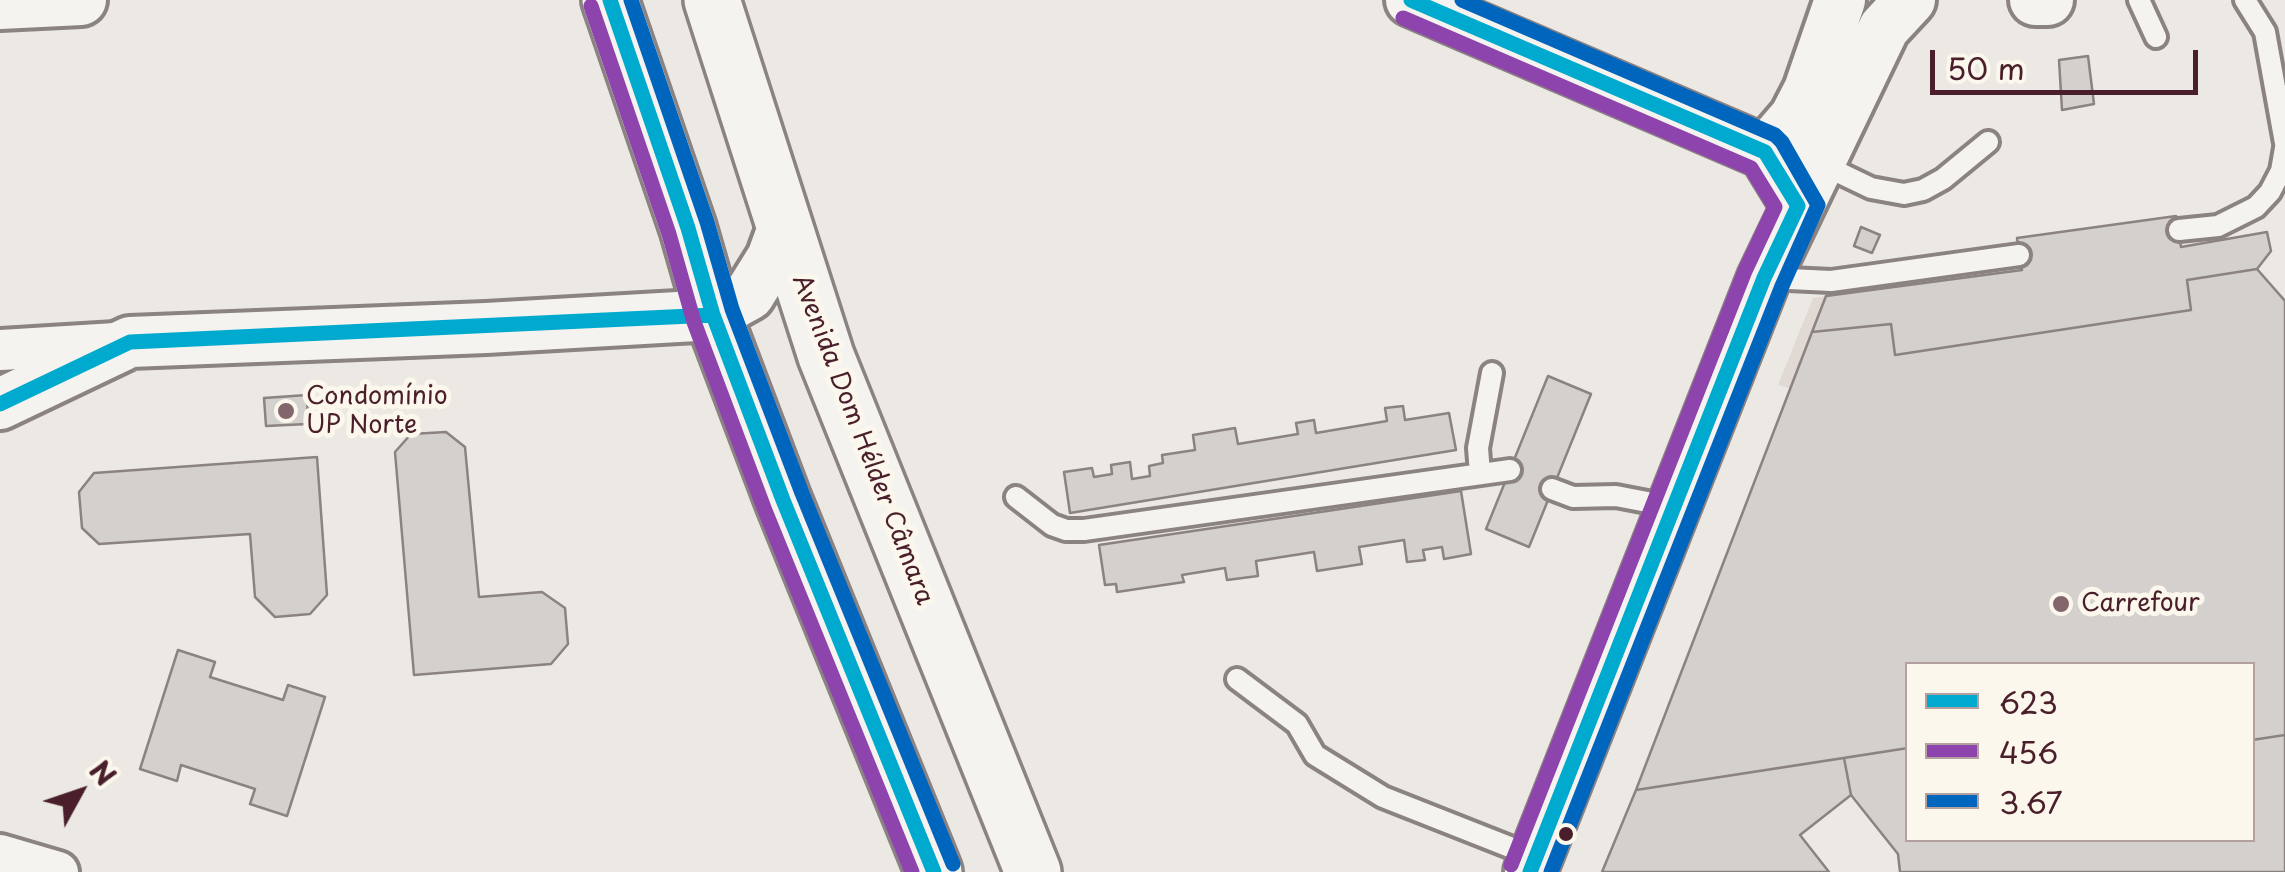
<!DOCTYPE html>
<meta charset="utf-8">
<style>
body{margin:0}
#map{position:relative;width:2285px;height:872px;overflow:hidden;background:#ece9e4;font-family:"Playpen Sans",sans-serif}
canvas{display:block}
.legend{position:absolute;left:1905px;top:662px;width:350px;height:180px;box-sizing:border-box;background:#fbf7ec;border:2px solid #b4a19f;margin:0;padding:12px 18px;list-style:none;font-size:30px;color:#4a1f2b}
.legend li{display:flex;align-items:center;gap:20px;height:50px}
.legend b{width:50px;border:2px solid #b4a19f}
.north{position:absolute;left:30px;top:742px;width:100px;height:100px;-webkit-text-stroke:8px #fbf7ec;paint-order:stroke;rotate:50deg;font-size:28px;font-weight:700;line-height:40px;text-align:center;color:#4a1f2b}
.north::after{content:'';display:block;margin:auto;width:35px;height:45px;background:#4a1f2b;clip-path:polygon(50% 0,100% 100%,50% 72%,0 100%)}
.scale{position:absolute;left:1930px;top:50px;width:268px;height:45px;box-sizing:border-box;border:5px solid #4a1f2b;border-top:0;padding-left:12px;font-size:30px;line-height:35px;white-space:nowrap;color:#4a1f2b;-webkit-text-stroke:8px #fbf7ec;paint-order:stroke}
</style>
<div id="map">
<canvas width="2285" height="872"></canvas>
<ul class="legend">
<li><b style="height:12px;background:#00a9ce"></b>623</li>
<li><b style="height:12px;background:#8e44ad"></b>456</li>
<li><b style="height:12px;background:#0065bd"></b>3.67</li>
</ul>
<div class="north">N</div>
<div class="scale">50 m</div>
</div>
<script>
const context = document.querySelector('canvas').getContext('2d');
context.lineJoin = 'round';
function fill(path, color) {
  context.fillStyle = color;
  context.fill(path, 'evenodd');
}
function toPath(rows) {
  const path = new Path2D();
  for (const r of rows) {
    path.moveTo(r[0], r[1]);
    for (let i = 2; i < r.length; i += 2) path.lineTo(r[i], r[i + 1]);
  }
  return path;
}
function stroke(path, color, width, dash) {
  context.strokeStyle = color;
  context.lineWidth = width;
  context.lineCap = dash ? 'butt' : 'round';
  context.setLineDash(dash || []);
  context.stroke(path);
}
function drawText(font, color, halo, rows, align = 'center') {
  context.font = font + ' "Playpen Sans",sans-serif';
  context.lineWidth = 10;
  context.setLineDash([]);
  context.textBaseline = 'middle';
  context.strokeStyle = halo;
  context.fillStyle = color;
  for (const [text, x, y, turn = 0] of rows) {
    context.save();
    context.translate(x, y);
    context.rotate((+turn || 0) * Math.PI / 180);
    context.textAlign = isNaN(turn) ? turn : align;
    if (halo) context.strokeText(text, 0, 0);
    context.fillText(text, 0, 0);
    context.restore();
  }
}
const green = toPath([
 [1826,296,1792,389,1778,385,1813,298]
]);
const building = toPath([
 [2088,56,2094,104,2062,110,2059,60,2088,56],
 [2176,216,2181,247,2267,232,2271,251,2257,269,2187,280,2191,310,1895,355,1891,324,1812,332,1826,296,2022,270,2017,238,2176,216],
 [1861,227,1880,235,1872,253,1854,246,1861,227],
 [2257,269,2285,301,2285,735,2252,740,2252,664,1908,664,1908,748,1636,790,1812,332,1891,324,1895,355,2191,310,2187,280,2257,269],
 [1548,376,1591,394,1529,547,1486,529,1548,376],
 [307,395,308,424,266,426,264,398,307,395],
 [1403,406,1405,420,1449,413,1456,450,1070,513,1064,472,1092,468,1094,477,1112,474,1111,465,1130,462,1132,479,1150,476,1149,466,1163,463,1162,455,1195,450,1193,435,1235,428,1238,444,1298,434,1296,423,1314,420,1316,433,1387,421,1385,408,1403,406],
 [446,432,465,447,479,597,542,592,565,608,568,644,551,664,414,675,395,452,411,434,446,432],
 [317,457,327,595,310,614,275,617,255,597,250,534,99,544,82,528,79,492,94,473,317,457],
 [1461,491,1471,554,1444,559,1442,547,1423,550,1425,560,1407,562,1404,540,1359,547,1362,564,1317,571,1314,552,1256,561,1258,576,1227,580,1225,568,1182,575,1184,582,1117,592,1116,584,1105,585,1099,545,1461,491],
 [178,650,215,662,210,677,283,700,288,685,325,697,287,816,250,804,255,789,181,765,177,781,140,769,178,650],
 [2285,735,2285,872,1900,872,1898,854,1851,795,1844,758,1908,748,1908,840,2252,840,2252,740,2285,735],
 [1844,758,1851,795,1800,835,1829,872,1602,872,1636,790,1844,758]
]);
const service = toPath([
 [2139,0,2156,37],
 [2245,0,2265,32,2285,143],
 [1821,164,1871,188,1904,194,1923,190,1943,179,1988,142],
 [2179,230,2218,226,2256,207,2270,192,2281,171,2285,148],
 [1768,278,1831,281,2019,255],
 [1480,474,1478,448,1492,373],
 [1552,489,1573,497,1616,496,1673,507],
 [1016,497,1052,525,1066,530,1084,530,1510,470],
 [1237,679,1297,724,1315,755,1383,797,1535,857]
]);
const minor = toPath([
 [0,350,116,343],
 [0,855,58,872]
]);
const tertiary = toPath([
 [1411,0,1765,152,1798,206],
 [2035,0,2048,0],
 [0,4,81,0],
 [1765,152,1795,117,1809,90,1840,0],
 [0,404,130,342,486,328,713,315,749,295,772,258,783,228],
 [1530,872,1764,278,1884,28,1910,0]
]);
const primary = toPath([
 [610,0,688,228,713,315,783,500,934,872],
 [712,0,826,356,1033,872]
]);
const bus1 = toPath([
 [610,0,688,228,713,315,783,500,934,872],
 [1411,0,1765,152,1798,206,1764,278,1530,872],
 [0,404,130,342,713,315]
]);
const bus2 = toPath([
 [591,6,669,234,694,322,764,508,912,872],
 [1403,18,1751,168,1775,207,1745,271,1511,865]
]);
const bus3 = toPath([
 [631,0,707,222,732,309,802,493,953,864],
 [1462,0,1775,135,1782,142,1818,205,1782,286,1551,872]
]);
const markers = [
 [286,411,10,"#83666c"],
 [2061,604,10,"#83666c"],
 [1566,834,9,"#4a1f2b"]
];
const poiNames = [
 ["Condomínio",306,397],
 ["UP Norte",306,426],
 ["Carrefour",2081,604]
];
const streetNames = [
 ["Avenida Dom Hélder Câmara",862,440,69]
];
fill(green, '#e1d9d4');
fill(building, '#d4d0cd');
stroke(building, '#8b8282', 2.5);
stroke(service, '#8b8282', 28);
stroke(minor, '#8b8282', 48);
stroke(tertiary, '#8b8282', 58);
stroke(primary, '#8b8282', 62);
stroke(service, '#f4f3ef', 20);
stroke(minor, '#f4f3ef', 40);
stroke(tertiary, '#f4f3ef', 50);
stroke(primary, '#f4f3ef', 55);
stroke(bus1, '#00a9ce', 15);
stroke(bus2, '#8e44ad', 15);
stroke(bus3, '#0065bd', 15);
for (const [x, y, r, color] of markers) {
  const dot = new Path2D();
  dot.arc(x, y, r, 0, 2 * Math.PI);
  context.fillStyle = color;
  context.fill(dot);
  stroke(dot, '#fbf7ec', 4);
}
drawText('25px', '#4a1f2b', '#fbf7ec', poiNames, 'left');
drawText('25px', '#4a1f2b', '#fbf7ec', streetNames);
</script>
